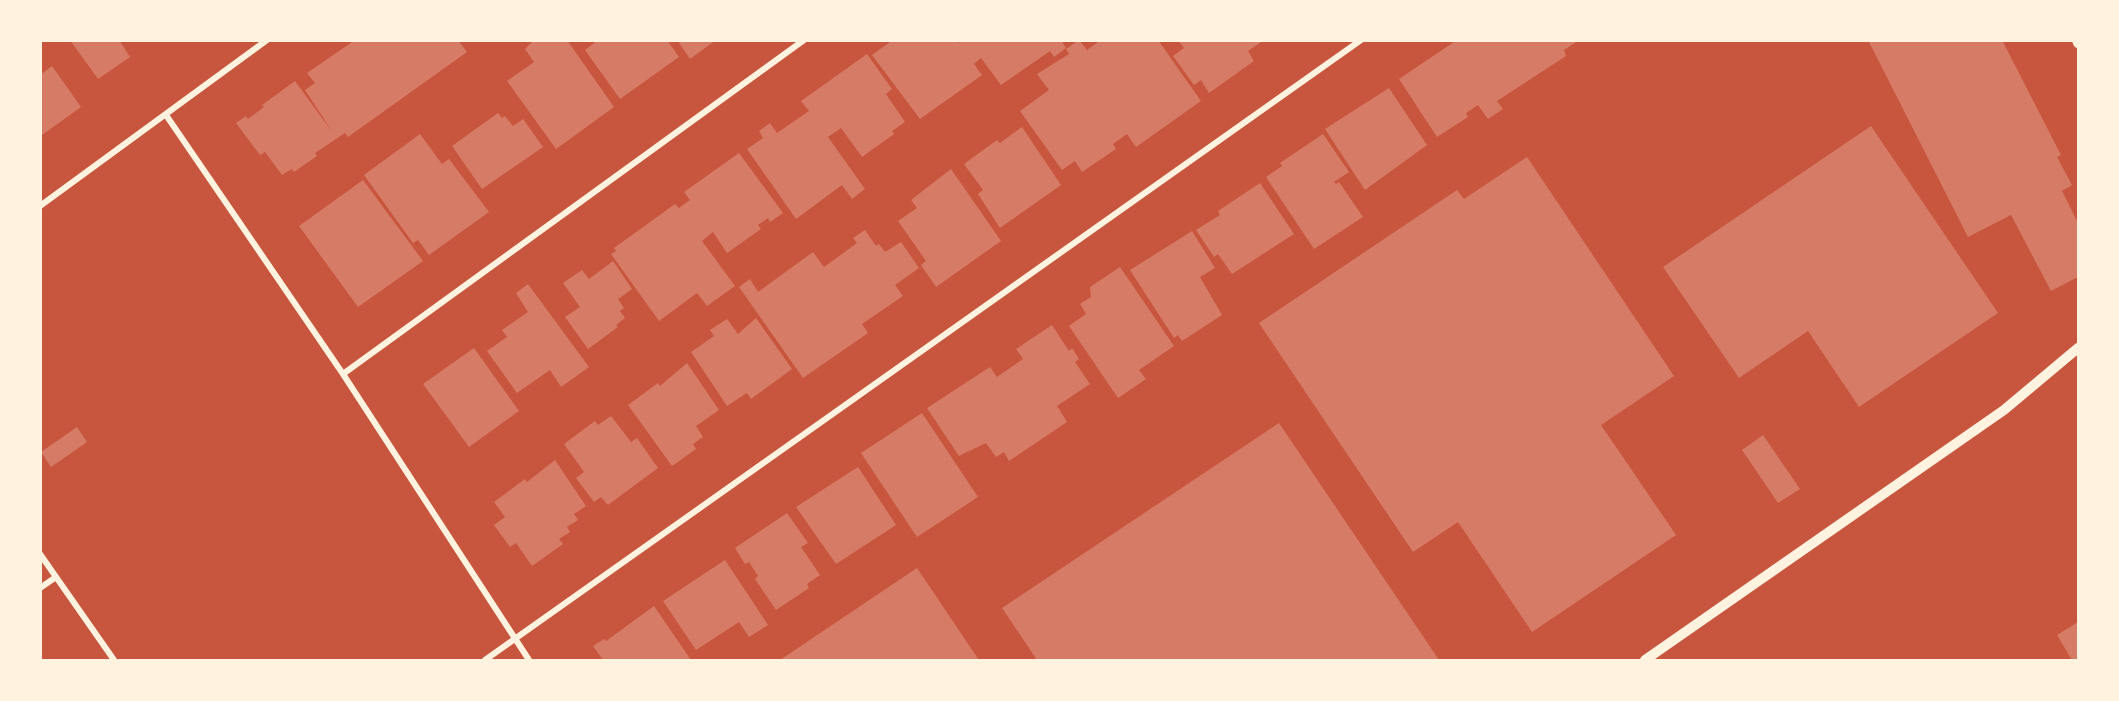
<!DOCTYPE html>
<style>
body{margin:0}
#map{position:relative;width:2119px;height:701px;overflow:hidden;background:#c8553d;font-family:"Nunito Sans",sans-serif}
canvas{display:block}
.frame{position:absolute;inset:0;border:42px solid #fff3e0;pointer-events:none}
</style>
<div id="map">
<canvas width="2119" height="701"></canvas>
<div class="frame"></div>
</div>
<script>
const context = document.querySelector('canvas').getContext('2d');
context.lineJoin = 'round';
function fill(path, color) {
  context.fillStyle = color;
  context.fill(path, 'evenodd');
}
function toPath(rows) {
  const path = new Path2D();
  for (const r of rows) {
    path.moveTo(r[0], r[1]);
    for (let i = 2; i < r.length; i += 2) path.lineTo(r[i], r[i + 1]);
  }
  return path;
}
function stroke(path, color, width, dash) {
  context.strokeStyle = color;
  context.lineWidth = width;
  context.lineCap = dash ? 'butt' : 'round';
  context.setLineDash(dash || []);
  context.stroke(path);
}
const building = toPath([
 [70,40,119,40,130,57,98,79],
 [355,40,458,40,467,52,348,137,345,133,315,153,317,156,294,172,292,169,282,175,265,152,260,155,236,123,246,116,248,119,264,107,262,105,295,81,333,133,305,90,315,83,307,73],
 [534,40,567,40,614,107,556,149,507,81,534,62,525,49],
 [598,40,667,40,679,57,620,99,585,50],
 [677,40,716,40,690,59],
 [893,40,957,40,959,43,963,40,1061,40,1066,48,1054,57,1050,51,1001,85,981,58,974,64,982,75,920,119,872,55],
 [1079,40,1087,50,1101,40,1158,40,1201,101,1136,147,1127,134,1113,144,1116,149,1082,172,1075,161,1062,170,1020,111,1049,90,1037,74,1069,54,1066,49],
 [1178,40,1260,40,1261,42,1248,51,1254,61,1209,93,1201,80,1194,85,1173,56,1184,48],
 [1457,40,1579,40,1564,50,1566,56,1497,101,1503,109,1488,119,1478,105,1466,113,1468,117,1437,137,1399,79],
 [1868,40,2002,40,2061,155,2057,157,2072,185,2062,191,2078,223,2078,277,2051,291,2011,215,1968,237],
 [867,54,892,89,886,94,905,122,892,131,894,134,862,157,841,128,828,137,865,189,852,199,842,185,796,219,747,149,763,138,759,131,770,123,777,133,809,111,801,101],
 [52,66,81,107,42,135,40,75],
 [1389,88,1427,145,1365,190,1325,129],
 [498,113,502,118,505,116,513,126,523,119,543,147,482,189,452,146],
 [1871,126,1998,313,1859,407,1808,331,1739,378,1663,267],
 [1022,127,1061,185,1000,228,978,194,983,190,964,164,997,140,1000,143],
 [420,134,442,164,449,159,489,212,429,255,418,240,413,243,364,175],
 [1323,134,1349,172,1334,182,1336,184,1339,182,1363,217,1314,249,1266,177,1282,166,1280,163],
 [739,153,783,213,770,222,768,218,758,225,761,229,727,253,713,232,702,241,735,286,707,306,697,293,659,321,611,254,616,251,614,248,675,204,679,208,690,200,684,192],
 [1527,157,1674,376,1601,425,1676,535,1532,632,1458,522,1413,552,1259,323,1457,190,1464,199],
 [951,169,1001,241,936,287,921,265,926,261,898,221,917,208,911,200],
 [363,180,423,261,358,307,299,226],
 [1260,183,1294,234,1232,274,1218,254,1214,257,1196,230,1220,215,1218,211],
 [865,230,876,246,879,244,885,252,901,242,919,268,895,285,903,296,862,324,868,333,803,378,739,287,750,279,758,292,813,252,824,267,857,243,853,238],
 [1192,231,1215,268,1200,277,1222,315,1182,341,1178,335,1174,338,1130,270],
 [613,261,632,289,618,299,624,308,620,311,625,318,616,325,618,327,588,349,565,317,580,307,563,283,582,270,589,279],
 [1120,267,1174,346,1139,370,1146,379,1118,398,1069,326,1086,314,1080,304,1091,297,1090,287],
 [528,284,589,367,561,387,550,370,517,393,487,351,507,337,502,330,528,312,516,293],
 [756,318,792,369,751,399,747,393,727,406,691,352,714,336,710,330,727,319,738,334],
 [1052,325,1069,351,1072,348,1079,359,1075,362,1090,384,1057,406,1067,422,1009,461,1004,452,996,457,986,443,959,456,927,408,990,367,997,377,1023,359,1016,349],
 [474,348,519,411,469,447,423,384],
 [687,363,719,410,696,426,703,437,693,444,696,449,672,466,628,405,658,383,660,386],
 [922,413,978,497,917,537,861,453],
 [611,416,631,442,637,438,658,468,608,505,601,497,594,502,576,478,584,472,564,444,595,421,598,425],
 [1279,423,1439,660,1037,660,1002,608],
 [77,427,87,442,51,467,41,452],
 [1763,435,1800,489,1778,503,1742,450],
 [555,460,586,506,574,514,578,520,567,527,570,532,559,539,563,544,532,566,516,543,510,547,494,525,505,517,494,502,525,479,527,482],
 [858,467,896,525,836,564,796,507],
 [787,513,808,543,801,547,820,575,807,584,809,588,776,610,755,579,758,576,749,562,745,564,735,548],
 [725,560,768,625,749,637,739,622,696,650,663,601],
 [917,568,979,660,780,660],
 [654,606,691,660,603,660,593,646,604,639,606,641],
 [2078,622,2078,660,2072,660,2057,635]
]);
const minor = toPath([
 [166,115,343,374,529,660],
 [40,206,267,40],
 [343,374,804,40],
 [40,554,114,660],
 [40,588,56,577],
 [485,660,1361,40]
]);
const tertiary = toPath([
 [2077,40,2078,43],
 [1645,660,2004,410,2078,348]
]);
fill(building, '#d67c66');
stroke(minor, '#fff3e0', 6);
stroke(tertiary, '#fff3e0', 10);
</script>
